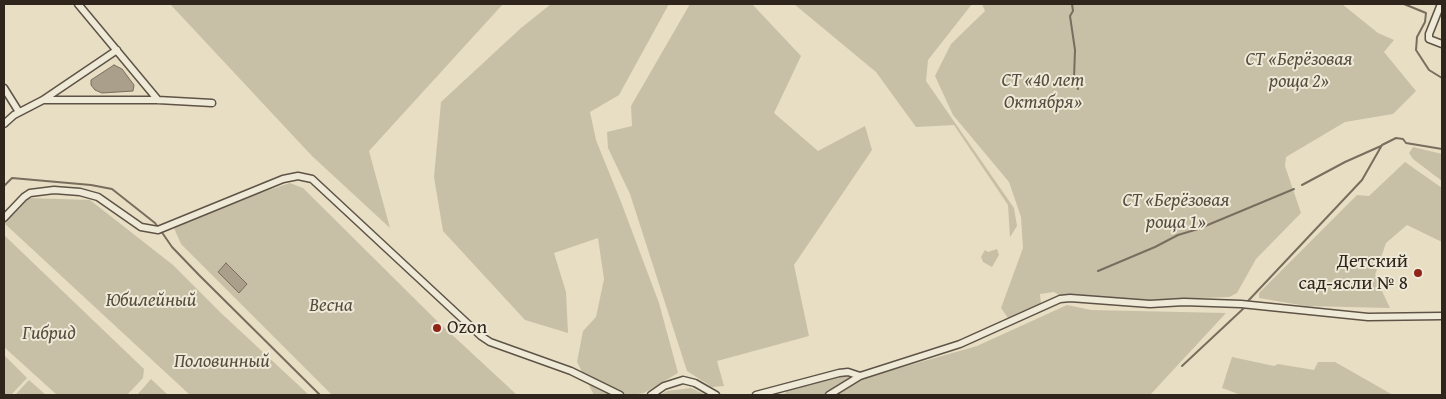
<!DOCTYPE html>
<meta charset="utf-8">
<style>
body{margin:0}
#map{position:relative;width:1446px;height:399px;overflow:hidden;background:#e7dec3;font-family:"Gentium Book Plus",serif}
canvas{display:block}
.frame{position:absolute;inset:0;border:5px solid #30251c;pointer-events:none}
</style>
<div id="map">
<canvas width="1446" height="399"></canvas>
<div class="frame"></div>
</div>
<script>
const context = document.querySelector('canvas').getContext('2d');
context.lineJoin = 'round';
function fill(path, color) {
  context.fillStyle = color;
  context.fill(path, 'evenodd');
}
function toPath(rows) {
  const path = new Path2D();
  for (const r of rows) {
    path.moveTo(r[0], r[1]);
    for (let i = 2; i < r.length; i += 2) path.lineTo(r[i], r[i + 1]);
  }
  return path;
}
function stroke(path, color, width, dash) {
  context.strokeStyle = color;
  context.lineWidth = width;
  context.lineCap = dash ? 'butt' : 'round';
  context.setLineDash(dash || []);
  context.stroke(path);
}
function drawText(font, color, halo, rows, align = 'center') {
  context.font = font + ' "Gentium Book Plus",serif';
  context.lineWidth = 4;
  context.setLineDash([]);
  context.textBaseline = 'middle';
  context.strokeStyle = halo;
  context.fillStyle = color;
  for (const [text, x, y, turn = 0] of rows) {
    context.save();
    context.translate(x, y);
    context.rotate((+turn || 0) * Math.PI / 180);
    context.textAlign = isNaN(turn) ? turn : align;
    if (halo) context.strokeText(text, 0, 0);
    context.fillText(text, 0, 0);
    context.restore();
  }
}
const green = toPath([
 [170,4,503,4,369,151,390,228,312,156],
 [551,4,669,4,619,95,590,112,596,140,621,202,659,303,678,373,644,393,630,395,594,395,577,362,583,331,596,317,604,279,598,238,554,253,566,292,568,333,525,320,443,231,434,177,441,102,521,28],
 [690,4,752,4,801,56,774,113,818,151,865,126,872,150,794,265,809,336,717,361,724,386,712,387,687,371,630,194,608,148,607,132,632,126,631,106],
 [794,4,972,4,928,60,926,81,1014,208,1017,226,1010,237,1008,205,954,125,916,127,876,72],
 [982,4,1342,4,1378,33,1394,40,1384,52,1416,91,1393,114,1345,122,1286,157,1285,166,1301,213,1256,259,1237,293,1229,297,1147,300,1061,296,1054,292,1040,294,1041,304,1008,318,1001,308,1023,248,1021,217,1009,182,953,115,935,76,951,44,985,11],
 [1413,147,1442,154,1442,181,1413,159,1409,153],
 [1405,162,1442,188,1442,242,1407,225,1386,243,1375,275,1382,278,1381,289,1390,308,1306,306,1259,298,1259,293,1357,195,1369,196],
 [290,183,303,188,435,319,517,395,332,395,181,244,174,228,260,193],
 [27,198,90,200,173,265,221,313,309,395,190,395,4,223],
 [4,235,144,369,143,378,127,395,57,395,4,347],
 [997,249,999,255,992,267,983,262,981,257,985,250,988,252],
 [1067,305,1091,310,1226,313,1150,395,833,395,857,380,977,346],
 [4,355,27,378,11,395,4,395],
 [1232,357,1274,366,1278,364,1314,370,1318,362,1335,362,1393,395,1241,395,1222,388],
 [841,374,849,374,853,376,851,380,825,395,784,395,788,389],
 [151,379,168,395,137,395],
 [29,380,46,395,15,395],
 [691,388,706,395,660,395,667,391]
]);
const water = toPath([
 [114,65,122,69,134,85,133,91,102,93,95,90,91,85,91,80,114,65],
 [226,263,247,284,239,293,218,272,226,263]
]);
const stream = toPath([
 [1072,4,1073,11,1070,16,1075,50,1074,78,1078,89],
 [1404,4,1426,13,1425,22,1417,37,1416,50,1429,70,1442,78],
 [1302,185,1345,162,1381,146],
 [4,186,12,178,91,185,112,189,155,223,158,227],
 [161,231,172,247,199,275,320,395],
 [1098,271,1155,247,1178,235,1198,229,1294,189],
 [1248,301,1362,180,1382,145,1396,138,1403,139,1406,143,1442,149],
 [1182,366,1244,308]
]);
const minor = toPath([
 [78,4,158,100],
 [1441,4,1429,34,1429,39,1442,44],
 [4,88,19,112],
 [43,100,158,100,212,103],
 [4,124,14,115,43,100,117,50],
 [4,218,24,197,30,193,54,190,80,192,98,197,141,227,158,230,283,179,298,176,312,179,481,336,490,342,571,371,620,395],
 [651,395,664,386,683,380,695,383,716,395],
 [756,395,839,373,848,372,860,376,960,344,1060,299,1070,298,1150,304,1184,302,1241,304,1368,317,1442,316],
 [829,395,860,376]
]);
const markers = [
 [1418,273,5,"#8f2418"],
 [437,328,5,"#8f2418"]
];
const parkNames = [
 ["СТ «Берёзовая",1299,60],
 ["роща 2»",1299,82],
 ["СТ «40 лет",1043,81],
 ["Октября»",1043,103],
 ["СТ «Берёзовая",1176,201],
 ["роща 1»",1176,223],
 ["Юбилейный",151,301],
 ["Весна",331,306],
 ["Гибрид",49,334],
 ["Половинный",222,362]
];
const poiNames = [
 ["Детский",1408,262],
 ["сад-ясли № 8",1408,284],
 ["Ozon",447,328,"left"]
];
fill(green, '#c8bfa7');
fill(water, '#a99f8a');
stroke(water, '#796e5e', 1);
stroke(stream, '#796e5e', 2);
stroke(minor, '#5e5346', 9);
stroke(minor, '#efead8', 6);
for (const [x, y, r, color] of markers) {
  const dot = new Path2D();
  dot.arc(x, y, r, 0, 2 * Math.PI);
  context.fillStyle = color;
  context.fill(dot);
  stroke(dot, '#efead8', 2);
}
drawText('italic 19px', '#564c3f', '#efead8', parkNames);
drawText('19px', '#30251c', '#efead8', poiNames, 'right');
</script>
